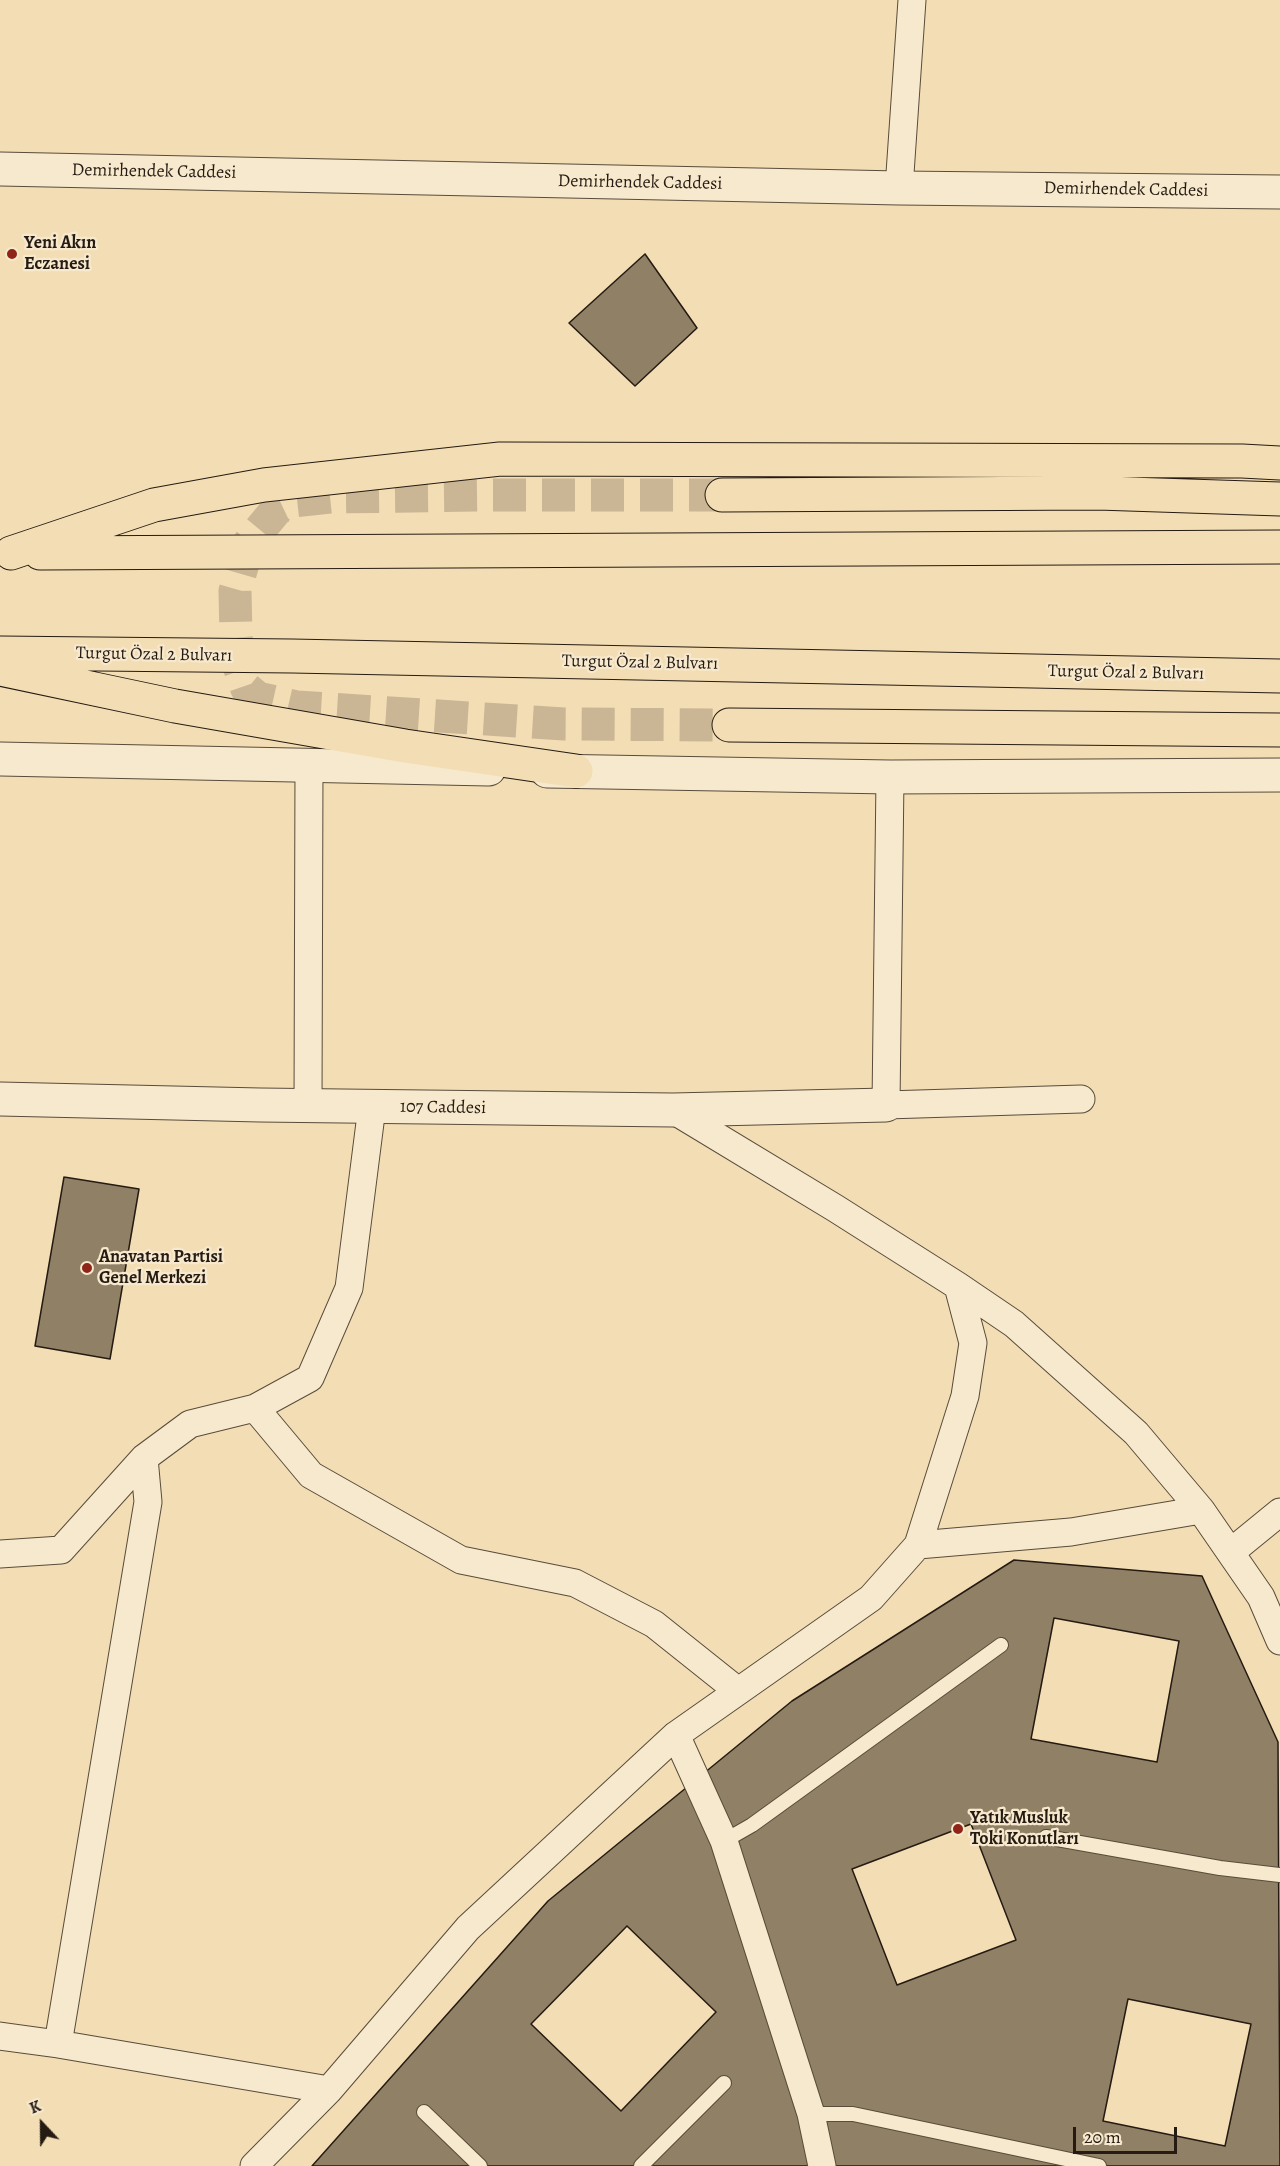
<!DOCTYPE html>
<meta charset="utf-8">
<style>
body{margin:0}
#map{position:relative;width:1280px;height:2166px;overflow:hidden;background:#f3ddb4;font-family:Alegreya,serif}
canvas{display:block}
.north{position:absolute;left:12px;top:2094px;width:60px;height:60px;-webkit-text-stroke:4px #f7e9ce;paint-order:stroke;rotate:338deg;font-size:16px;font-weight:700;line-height:24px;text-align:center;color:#251b12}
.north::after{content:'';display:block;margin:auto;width:21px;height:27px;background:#251b12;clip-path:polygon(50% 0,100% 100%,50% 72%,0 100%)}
.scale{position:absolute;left:1073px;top:2127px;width:104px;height:27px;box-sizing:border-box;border:3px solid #251b12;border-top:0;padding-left:8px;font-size:18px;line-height:21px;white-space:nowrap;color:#251b12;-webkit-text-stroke:4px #f7e9ce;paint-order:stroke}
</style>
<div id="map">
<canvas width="1280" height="2166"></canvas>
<div class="north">K</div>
<div class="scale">20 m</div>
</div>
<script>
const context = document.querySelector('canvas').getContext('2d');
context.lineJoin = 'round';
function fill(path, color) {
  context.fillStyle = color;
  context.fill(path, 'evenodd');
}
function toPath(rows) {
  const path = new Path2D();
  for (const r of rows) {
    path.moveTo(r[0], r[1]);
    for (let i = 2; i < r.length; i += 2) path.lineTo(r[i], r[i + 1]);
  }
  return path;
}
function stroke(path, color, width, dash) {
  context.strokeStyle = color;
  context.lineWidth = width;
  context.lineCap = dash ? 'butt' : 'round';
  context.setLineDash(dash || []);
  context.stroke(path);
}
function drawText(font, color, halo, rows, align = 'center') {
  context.font = font + ' Alegreya,serif';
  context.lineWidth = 4.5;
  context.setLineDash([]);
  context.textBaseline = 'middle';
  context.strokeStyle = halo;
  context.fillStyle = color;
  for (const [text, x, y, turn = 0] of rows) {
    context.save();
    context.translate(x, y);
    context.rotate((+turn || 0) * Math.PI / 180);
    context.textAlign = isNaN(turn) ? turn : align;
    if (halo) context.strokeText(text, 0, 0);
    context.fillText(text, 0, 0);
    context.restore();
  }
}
const building = toPath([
 [645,254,697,328,635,386,569,323,645,254],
 [64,1177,139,1189,110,1359,35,1346,64,1177],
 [1014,1560,1202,1576,1278,1742,1280,2166,312,2166,548,1901,792,1701,1014,1560],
 [1054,1618,1179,1641,1157,1762,1031,1739,1054,1618],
 [971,1824,1016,1940,897,1985,852,1869,971,1824],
 [627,1926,716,2012,621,2111,531,2024,627,1926],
 [1128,1999,1251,2024,1225,2146,1103,2121,1128,1999]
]);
const trunkTunnel = toPath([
 [722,495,485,495,331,497,294,501,277,509,249,543,235,591,236,636,239,666,247,689,258,698,297,707,564,724,729,725]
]);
const service = toPath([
 [1046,1837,1220,1868,1280,1875],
 [724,1841,752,1825,1001,1645],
 [424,2112,480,2166],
 [811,2114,853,2114,1099,2166],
 [641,2166,724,2083]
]);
const minor = toPath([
 [899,188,912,0],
 [890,777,886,1105,1081,1099],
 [308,1106,309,766],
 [958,1286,1014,1324,1136,1433,1201,1510],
 [255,1408,311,1475,461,1560,575,1583,654,1624,738,1691],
 [918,1545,1071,1532,1201,1510,1261,1597,1280,1641],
 [1231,1552,1280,1512],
 [0,1554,61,1550,144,1458,190,1424,255,1408,310,1378,349,1288,372,1107],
 [676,1735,724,1841,811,2114,822,2166],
 [0,2036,58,2044,329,2090],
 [58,2044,148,1502,144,1458],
 [254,2166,329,2090,468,1928,676,1735,871,1598,918,1545,965,1396,973,1343,958,1286,835,1208,673,1110]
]);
const tertiary = toPath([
 [0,169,899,188,1280,192],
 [0,759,489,769],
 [547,771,890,777,1280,775],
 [0,1099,260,1105,673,1110,886,1105]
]);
const trunk = toPath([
 [722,495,1098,493,1280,499],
 [11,553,154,505,264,485,500,459,1242,461,1280,463],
 [40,553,1280,547],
 [0,653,292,656,1280,676],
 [0,669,175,706,405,746,576,771],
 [729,725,1280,730]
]);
const markers = [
 [12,254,6,"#8f2418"],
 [87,1268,6,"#8f2418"],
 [958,1829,6,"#8f2418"]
];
const streetNames = [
 ["Demirhendek Caddesi",154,172,1],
 ["Demirhendek Caddesi",640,183,1],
 ["Demirhendek Caddesi",1126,190,1],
 ["Turgut Özal 2 Bulvarı",154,655,1],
 ["Turgut Özal 2 Bulvarı",640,663,1],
 ["Turgut Özal 2 Bulvarı",1126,673,1],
 ["107 Caddesi",443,1108,1]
];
const poiNames = [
 ["Yeni Akın",24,244],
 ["Eczanesi",24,265],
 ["Anavatan Partisi",99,1258],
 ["Genel Merkezi",99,1279],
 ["Yatık Musluk",970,1819],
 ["Toki Konutları",970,1840]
];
fill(building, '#908066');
stroke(building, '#251b12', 1.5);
stroke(trunkTunnel, '#cab694', 33, [33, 16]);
stroke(service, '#584c3a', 16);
stroke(minor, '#584c3a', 29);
stroke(tertiary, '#584c3a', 35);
stroke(trunk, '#251b12', 35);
stroke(service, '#f7e9ce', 14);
stroke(minor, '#f7e9ce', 27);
stroke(tertiary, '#f7e9ce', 33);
stroke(trunk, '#f3ddb4', 33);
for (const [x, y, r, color] of markers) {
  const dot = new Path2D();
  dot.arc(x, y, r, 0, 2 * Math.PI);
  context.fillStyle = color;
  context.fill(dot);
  stroke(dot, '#f7e9ce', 2);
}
drawText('18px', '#251b12', '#f7e9ce', streetNames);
drawText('bold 18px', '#251b12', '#f7e9ce', poiNames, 'left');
</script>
